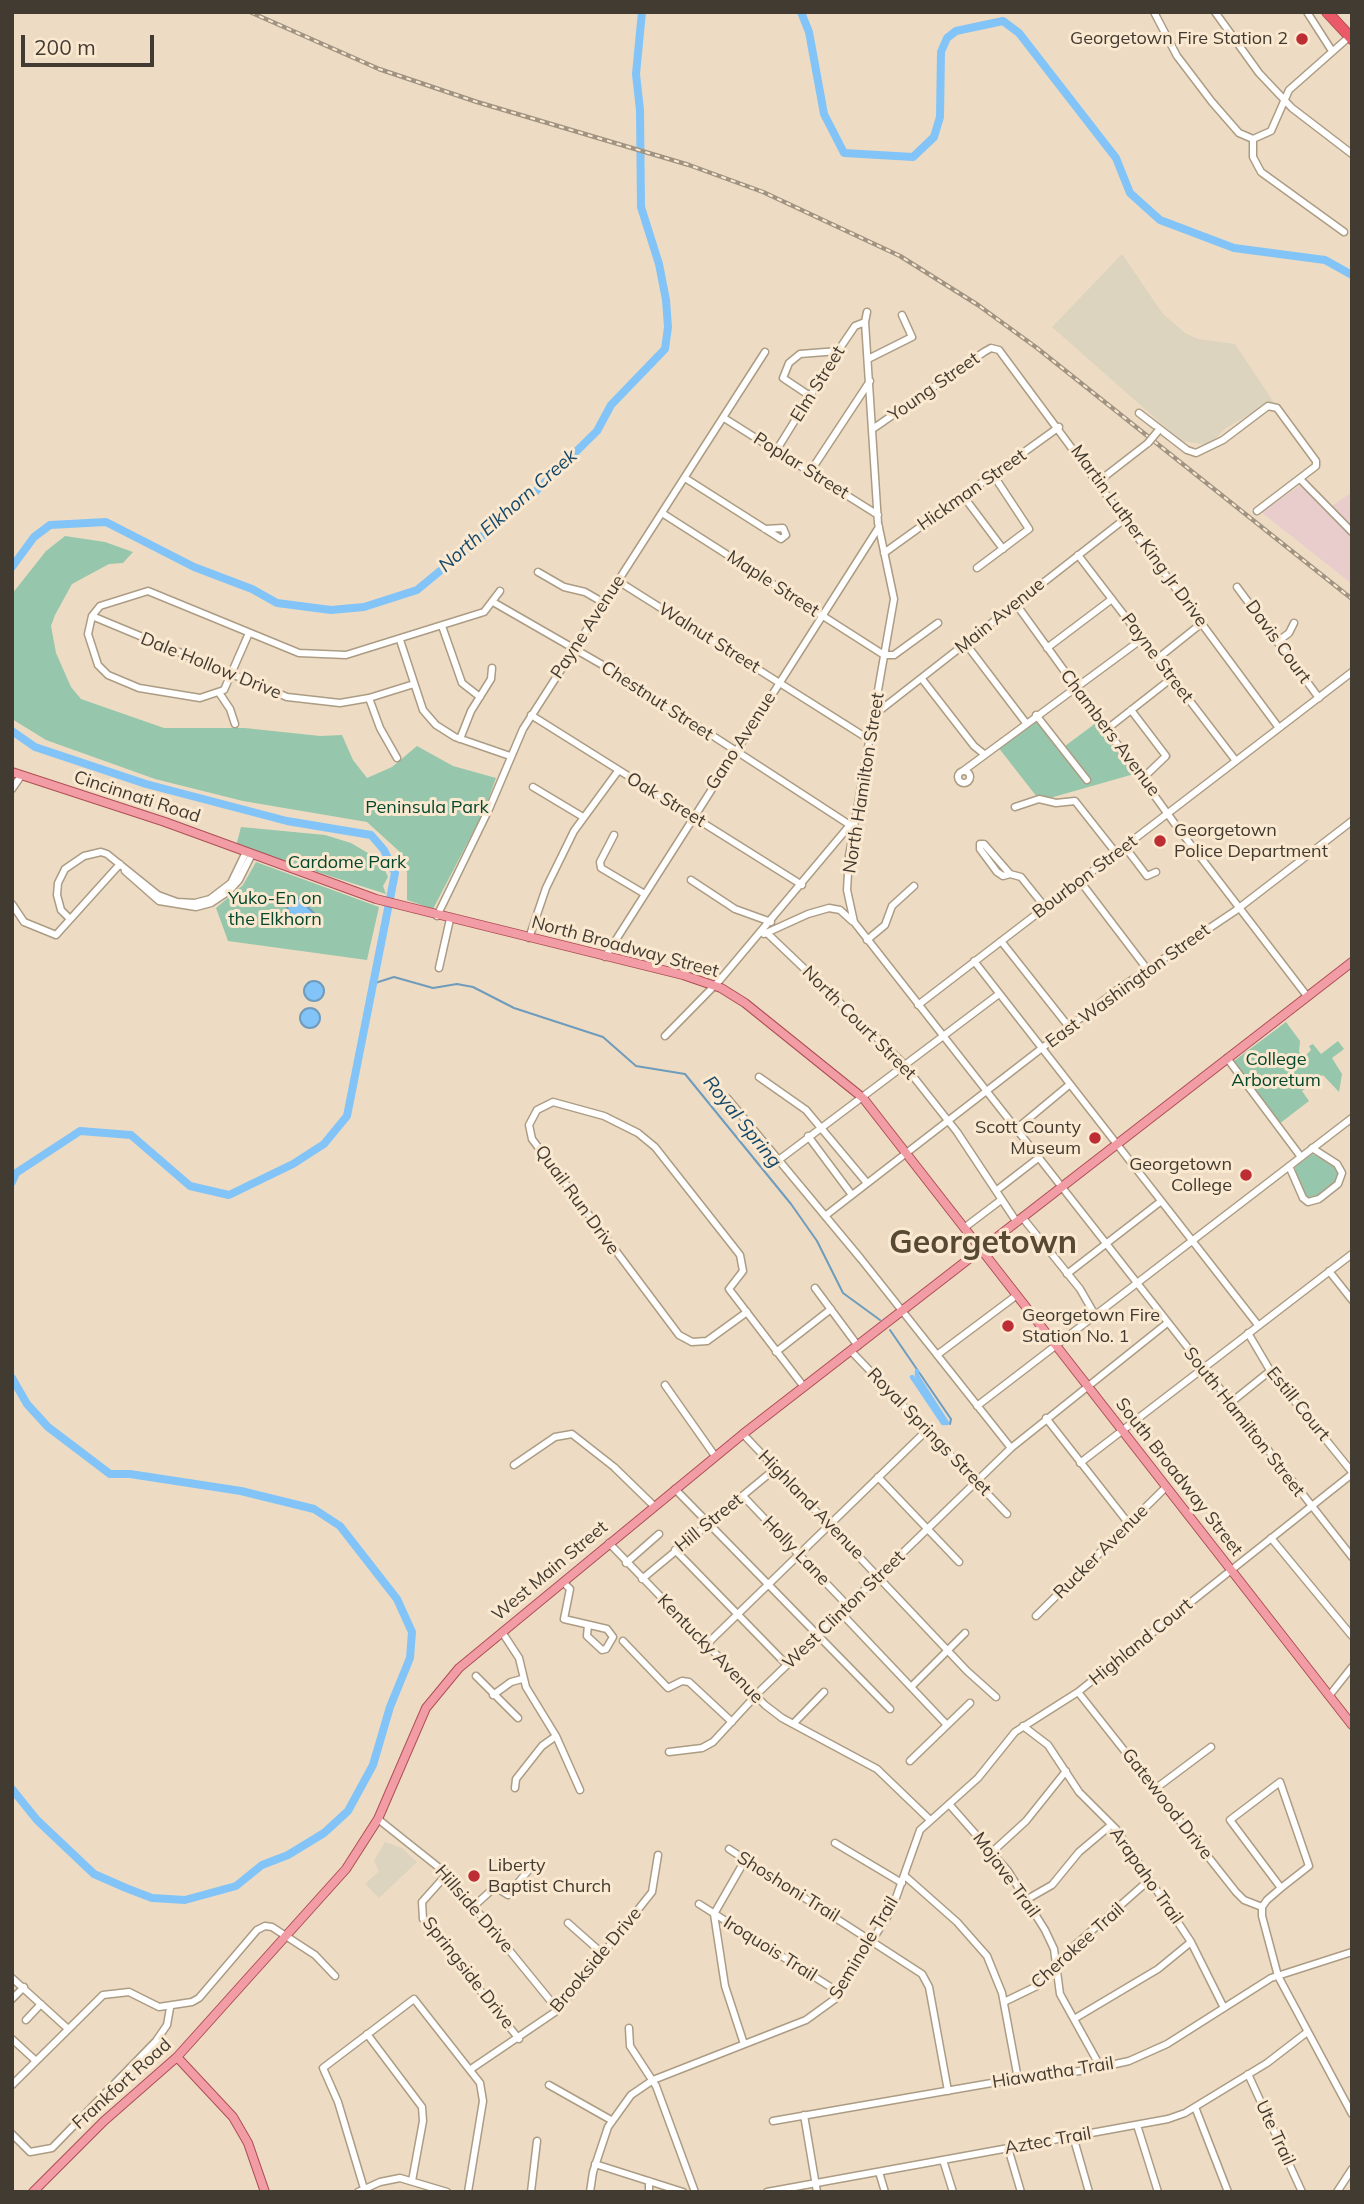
<!DOCTYPE html>
<style>
body{margin:0}
#map{position:relative;width:1364px;height:2204px;overflow:hidden;background:#eddcc3;font-family:Mulish,sans-serif}
canvas{display:block}
.frame{position:absolute;inset:0;border:14px solid #423b31;pointer-events:none}
.scale{position:absolute;left:21px;top:35px;width:133px;height:32px;box-sizing:border-box;border:4px solid #423b31;border-top:0;padding-left:9px;font-size:21px;line-height:24px;white-space:nowrap;color:#423b31;-webkit-text-stroke:5px #fae9d0;paint-order:stroke}
</style>
<div id="map">
<canvas width="1364" height="2204"></canvas>
<div class="frame"></div>
<div class="scale">200 m</div>
</div>
<script>
const context = document.querySelector('canvas').getContext('2d');
context.lineJoin = 'round';
function fill(path, color) {
  context.fillStyle = color;
  context.fill(path, 'evenodd');
}
function toPath(rows) {
  const path = new Path2D();
  for (const r of rows) {
    if (r.length === 3) {
      path.moveTo(r[0] + r[2], r[1]);
      path.arc(r[0], r[1], r[2], 0, 2 * Math.PI);
      continue;
    }
    path.moveTo(r[0], r[1]);
    for (let i = 2; i < r.length; i += 2) path.lineTo(r[i], r[i + 1]);
  }
  return path;
}
function stroke(path, color, width, dash) {
  context.strokeStyle = color;
  context.lineWidth = width;
  context.lineCap = dash ? 'butt' : 'round';
  context.setLineDash(dash || []);
  context.stroke(path);
}
function drawText(font, color, halo, rows, align = 'center') {
  context.font = font + ' Mulish,sans-serif';
  context.lineWidth = 6;
  context.setLineDash([]);
  context.textBaseline = 'middle';
  context.strokeStyle = halo;
  context.fillStyle = color;
  for (const [text, x, y, turn = 0] of rows) {
    context.save();
    context.translate(x, y);
    context.rotate((+turn || 0) * Math.PI / 180);
    context.textAlign = isNaN(turn) ? turn : align;
    if (halo) context.strokeText(text, 0, 0);
    context.fillText(text, 0, 0);
    context.restore();
  }
}
const commercial = toPath([
 [1308,480,1332,506,1352,492,1352,584,1261,512]
]);
const industrial = toPath([
 [1122,254,1163,314,1185,333,1198,339,1235,344,1273,401,1226,428,1209,445,1181,441,1052,327],
 [385,1842,402,1848,417,1862,379,1898,365,1884,379,1871,374,1861]
]);
const green = toPath([
 [65,536,105,542,133,552,123,563,109,564,72,584,55,615,51,626,56,653,71,687,81,699,164,728,245,728,320,736,342,735,353,760,367,778,392,767,417,746,453,766,496,778,484,811,433,909,407,900,407,873,401,853,367,822,243,801,155,779,46,740,12,719,12,594,46,551],
 [1041,717,1065,746,1096,723,1134,774,1050,798,1037,797,998,747],
 [241,827,325,835,351,843,373,856,384,868,388,877,383,886,386,894,236,846],
 [256,862,379,907,367,960,228,941,216,908,243,885],
 [1286,1022,1300,1041,1299,1052,1305,1056,1311,1050,1309,1046,1313,1044,1321,1054,1338,1041,1344,1049,1332,1058,1342,1074,1339,1092,1323,1075,1302,1091,1309,1101,1279,1124,1234,1061],
 [1312,1154,1333,1163,1340,1173,1338,1180,1312,1199,1306,1199,1298,1187,1295,1167]
]);
const water = toPath([
 [298,898,319,918,318,924,303,920,294,926,290,924,292,918,287,907,298,898],
 [314,991,10],
 [310,1018,10]
]);
const stream = toPath([
 [372,984,394,977,433,988,457,984,473,987,514,1008,603,1037,636,1066,685,1074,791,1204,817,1241,843,1293,880,1320],
 [890,1330,951,1419,950,1424]
]);
const canal = toPath([
 [912,1377,943,1423,947,1423,917,1376,917,1371]
]);
const river = toPath([
 [801,12,809,32,824,114,844,153,913,157,934,137,940,117,941,52,947,38,956,31,1003,21,1019,33,1116,158,1130,193,1160,220,1234,248,1325,260,1352,275],
 [12,567,34,537,50,525,106,522,194,567,252,589,277,603,331,610,364,607,417,590,532,495,597,431,611,405,665,349,668,327,666,300,659,264,641,207,640,110,636,74,642,12],
 [12,731,35,747,146,784,287,821,371,835,384,850,395,873,347,1116,324,1144,293,1164,229,1195,190,1186,131,1135,80,1131,16,1173,12,1182],
 [12,1378,27,1404,48,1427,110,1474,130,1474,241,1491,314,1509,340,1526,397,1599,412,1632,410,1658,390,1707,373,1765,348,1811,324,1833,288,1855,262,1865,236,1886,185,1900,152,1898,126,1888,94,1874,37,1820,12,1789]
]);
const minor = toPath([
 [1154,12,1177,56,1212,102,1239,133,1253,139,1271,131,1289,90,1349,37],
 [1215,12,1259,73,1292,108,1352,154],
 [1307,12,1332,51],
 [1253,139,1253,157,1261,172,1344,232],
 [867,312,865,322,878,523,894,599,849,856,847,890,854,922,1352,1557],
 [868,359,912,337,902,315],
 [810,396,783,378,789,363,800,354,838,351],
 [1139,413,1187,450,1196,453,1223,440,1268,406,1277,408,1316,461,1316,466,1257,511],
 [724,418,878,515],
 [874,428,984,352,991,348,999,350,1279,728],
 [776,451,838,351,855,326,865,322],
 [810,472,870,381],
 [685,478,781,539,786,535,783,528,765,529],
 [1301,480,1352,532],
 [1099,481,1148,443],
 [964,497,1003,549],
 [662,513,884,655,894,655,938,623],
 [884,553,1059,427],
 [1078,555,1236,761],
 [977,568,1029,529,994,476],
 [538,572,564,587,585,592,604,603],
 [618,581,870,740],
 [1237,587,1319,698],
 [493,602,613,671,853,827],
 [1016,604,1175,824,1307,996],
 [92,616,287,697,340,703,369,698,414,684],
 [442,626,462,683,480,697],
 [249,633,224,690,200,698,139,688,108,675,98,665,88,634,92,616,100,606,148,591,299,653,346,655,484,612,500,591],
 [400,640,423,710,436,725,455,737,510,756],
 [1277,642,1289,633,1294,623],
 [966,644,1026,723],
 [1047,648,1112,599],
 [1157,659,1202,623],
 [922,679,974,746,984,754],
 [220,694,230,709,235,724],
 [369,698,380,728,397,758],
 [1131,710,1166,756,1143,778],
 [531,715,802,885],
 [874,715,1126,518],
 [1036,715,1087,780],
 [1107,729,1172,678],
 [460,739,471,711,491,679,492,668],
 [963,771,1142,639],
 [964,777,6],
 [533,787,583,817],
 [12,789,21,776],
 [1015,807,1039,799,1056,803,1075,801,1116,853],
 [614,835,600,862,601,868,643,893],
 [980,844,984,844,1010,874,1003,876,997,872,980,849,980,844],
 [1125,847,1147,876,1156,872],
 [125,871,159,901,196,907,211,903,229,891,239,880,252,854],
 [1010,874,1021,877,1045,907],
 [691,880,735,909,771,922],
 [1080,881,1147,969],
 [12,904,24,922,56,935,120,864],
 [437,916,489,809,523,729,765,352],
 [70,919,61,910,57,895,58,883,65,869,84,856,101,852,107,854,158,895,177,902,195,903,210,899,231,883,246,852],
 [767,933,901,1061,957,1132,1016,1221],
 [764,934,808,914,829,908,840,910,852,921],
 [529,938,546,888,574,831,618,771],
 [867,940,885,925,892,906,914,886],
 [1001,941,1069,1027],
 [605,957,879,527],
 [974,961,1258,1325],
 [439,968,450,919],
 [918,1005,1352,672],
 [665,1036,719,981,850,825],
 [1227,1058,1301,1157],
 [759,1077,806,1110,867,1183],
 [727,1098,861,1259,1011,1448],
 [1015,1130,1069,1085],
 [808,1136,852,1195],
 [780,1159,999,994],
 [1289,1166,1303,1198,1308,1202,1319,1199,1338,1184,1342,1173,1337,1164,1312,1148],
 [997,1190,1037,1159],
 [825,1216,1117,990,1235,911,1352,821],
 [1022,1217,1080,1289,1095,1315],
 [964,1228,1001,1200],
 [1329,1271,1352,1300],
 [1067,1274,1160,1202],
 [815,1288,858,1346],
 [747,1312,707,1341,692,1342,679,1335,532,1139,529,1125,537,1110,553,1102,604,1116,638,1133,655,1147,740,1255,743,1271,729,1289,804,1387],
 [1248,1333,1271,1372,1352,1472],
 [851,1351,1007,1514],
 [776,1352,831,1309],
 [937,1355,1017,1295],
 [665,1385,715,1456],
 [1229,1404,1270,1371],
 [977,1406,1352,1118],
 [1046,1418,1129,1524],
 [743,1434,967,1671,996,1697],
 [1080,1463,1352,1254],
 [514,1465,555,1437,572,1434,614,1467,654,1506],
 [878,1477,959,1562],
 [675,1489,890,1709],
 [743,1496,848,1606],
 [1271,1538,1352,1636],
 [609,1543,765,1705,782,1718,877,1769,929,1819],
 [675,1550,787,1665],
 [626,1563,659,1534],
 [642,1579,776,1468],
 [563,1582,570,1589,564,1619,607,1629,613,1637,606,1649,602,1650,587,1636,588,1625],
 [841,1613,947,1725],
 [1036,1616,1166,1487],
 [502,1632,519,1658,526,1687,556,1736,580,1790],
 [623,1641,668,1688,682,1681,689,1682,732,1722],
 [707,1644,926,1431],
 [476,1676,518,1718],
 [911,1687,965,1633],
 [1078,1692,1236,1892,1244,1900,1262,1907],
 [493,1695,511,1682,522,1679],
 [1329,1696,1352,1667],
 [793,1724,824,1692],
 [1023,1726,1048,1745,1079,1792,1116,1829,1191,1942,1224,2008],
 [669,1752,702,1748,713,1742,760,1691,1011,1448,1166,1324],
 [910,1761,970,1703],
 [515,1788,516,1779,542,1746,556,1736],
 [1155,1789,1211,1747],
 [949,1804,1008,1871,1045,1930,1054,1949,1060,1994,1101,2068],
 [378,1819,447,1874,558,2010],
 [835,1843,902,1883],
 [729,1849,922,1974,929,1987,948,2091],
 [991,1853,1026,1821,1066,1771],
 [447,1874,422,1902,423,1919,519,2039],
 [905,1876,957,1922,987,1956,1002,1993,1018,2079],
 [1281,1888,1230,1820,1280,1782,1309,1866,1281,1888,1267,1900,1262,1907,1262,1916,1278,1976,1352,2114],
 [1024,1901,1052,1885,1079,1852,1111,1825],
 [699,1904,840,1993],
 [474,1906,495,1887,508,1895,532,1866],
 [568,1923,603,1954],
 [12,1978,67,2028],
 [12,1999,24,1987],
 [1004,2002,1037,1986,1072,1948,1148,1881],
 [1074,2019,1158,1969,1191,1942],
 [26,2020,41,2004],
 [629,2028,630,2046,656,2086,695,2192],
 [367,2034,422,2107,423,2121,412,2181],
 [12,2039,36,2061],
 [744,2044,725,1986,714,1914,745,1860],
 [471,2069,558,2010,652,1892,658,1855],
 [1248,2074,1302,2192],
 [12,2085,103,1995,129,1992,159,2007,192,2002,199,1998,257,1930,265,1926,272,1927,315,1955,335,1976],
 [549,2085,611,2120],
 [1195,2107,1228,2192],
 [804,2115,817,2192],
 [773,2121,1009,2080,1088,2070,1129,2061,1167,2044,1271,1978,1352,1952],
 [1137,2125,1158,2192],
 [12,2134,30,2152,52,2148,156,2041,167,2025,170,2008],
 [1073,2136,1089,2192],
 [1008,2148,1021,2192],
 [943,2160,953,2192],
 [595,2164,683,2192],
 [879,2172,885,2192],
 [358,2192,380,2182,400,2178,447,2192],
 [365,2192,338,2102,323,2068,414,1999,480,2083,483,2101,468,2192],
 [531,2192,537,2141],
 [590,2192,593,2172,608,2127,631,2095,653,2080,806,2020,835,1999,892,1909,920,1830,978,1778,1015,1732,1078,1692,1352,1474],
 [649,2192,649,2181],
 [767,2192,1168,2119,1185,2113,1267,2063,1306,2033],
 [1337,2192,1352,2169]
]);
const major = toPath([
 [12,772,165,822,376,899,683,975,721,988,745,1003,863,1098,1352,1725],
 [177,2057,233,2117,248,2143,265,2192],
 [33,2192,104,2121,177,2057,346,1869,378,1819,426,1708,459,1668,743,1434,1352,962]
]);
const highway = toPath([
 [1327,12,1352,39]
]);
const rail = toPath([
 [250,12,379,69,477,102,689,165,763,192,900,256,978,305,1037,348,1352,599]
]);
const minorBridge = toPath([
 [1148,443,1158,431]
]);
const markers = [
 [1302,39,7,"#bd2d34"],
 [1160,841,7,"#bd2d34"],
 [1095,1138,7,"#bd2d34"],
 [1246,1175,7,"#bd2d34"],
 [1008,1326,7,"#bd2d34"],
 [474,1876,7,"#bd2d34"]
];
const poiNames = [
 ["Georgetown Fire Station 2",1288,39],
 ["Georgetown",1174,831,"left"],
 ["Police Department",1174,852,"left"],
 ["Scott County",1081,1128],
 ["Museum",1081,1149],
 ["Georgetown",1232,1165],
 ["College",1232,1186],
 ["Georgetown Fire",1022,1316,"left"],
 ["Station No. 1",1022,1337,"left"],
 ["Liberty",488,1866,"left"],
 ["Baptist Church",488,1887,"left"]
];
const streetNames = [
 ["Elm Street",818,384,-58],
 ["Young Street",934,387,-35],
 ["Poplar Street",801,466,32],
 ["Hickman Street",972,490,-35],
 ["Martin Luther King Jr Drive",1139,536,54],
 ["Maple Street",773,584,33],
 ["Main Avenue",1000,616,-39],
 ["Payne Avenue",588,627,-57],
 ["Walnut Street",709,638,32],
 ["Davis Court",1278,642,54],
 ["Payne Street",1157,658,53],
 ["Dale Hollow Drive",211,666,22],
 ["Chestnut Street",657,701,33],
 ["Chambers Avenue",1110,733,53],
 ["Gano Avenue",741,741,-57],
 ["North Hamilton Street",864,783,-81],
 ["Cincinnati Road",137,797,18],
 ["Oak Street",666,800,31],
 ["Bourbon Street",1085,877,-37],
 ["North Broadway Street",625,947,15],
 ["East Washington Street",1128,986,-36],
 ["North Court Street",859,1023,45],
 ["Quail Run Drive",577,1200,54],
 ["Estill Court",1298,1404,51],
 ["South Hamilton Street",1244,1422,52],
 ["Royal Springs Street",929,1432,46],
 ["South Broadway Street",1179,1477,52],
 ["Highland Avenue",811,1505,46],
 ["Hill Street",709,1523,-39],
 ["Holly Lane",796,1551,46],
 ["Rucker Avenue",1101,1552,-45],
 ["West Main Street",550,1571,-40],
 ["West Clinton Street",844,1610,-44],
 ["Highland Court",1141,1642,-39],
 ["Kentucky Avenue",710,1649,46],
 ["Gatewood Drive",1167,1804,52],
 ["Mojave Trail",1006,1875,54],
 ["Arapaho Trail",1146,1876,55],
 ["Shoshoni Trail",788,1887,32],
 ["Hillside Drive",474,1909,49],
 ["Cherokee Trail",1078,1946,-42],
 ["Seminole Trail",864,1948,-59],
 ["Iroquois Trail",770,1949,32],
 ["Brookside Drive",596,1960,-50],
 ["Springside Drive",468,1973,52],
 ["Hiawatha Trail",1053,2073,-9],
 ["Frankfort Road",122,2084,-42],
 ["Ute Trail",1275,2133,65],
 ["Aztec Trail",1048,2141,-10]
];
const parkNames = [
 ["Peninsula Park",427,808],
 ["Cardome Park",347,863],
 ["Yuko-En on",275,899],
 ["the Elkhorn",275,920],
 ["College",1276,1060],
 ["Arboretum",1276,1081]
];
const waterNames = [
 ["North Elkhorn Creek",508,511,-41],
 ["Royal Spring",742,1122,51]
];
const townNames = [
 ["Georgetown",983,1243]
];
fill(commercial, '#e8cdcc');
fill(industrial, '#dcd4bf');
fill(green, '#96c6ab');
fill(water, '#82c4f8');
stroke(water, '#6f9bbc', 2);
stroke(stream, '#6f9bbc', 2);
stroke(canal, '#82c4f8', 4.5);
stroke(river, '#82c4f8', 8);
stroke(minor, '#ac9c84', 9);
stroke(major, '#af4f55', 10);
stroke(highway, '#af4f55', 12);
stroke(minor, '#fff', 6);
stroke(major, '#f29ca5', 8);
stroke(highway, '#ea5a69', 10);
stroke(rail, '#a09381', 4.5);
stroke(rail, '#fae9d0', 2, [5]);
stroke(minorBridge, '#ac9c84', 9, []);
stroke(minorBridge, '#fff', 6);
for (const [x, y, r, color] of markers) {
  const dot = new Path2D();
  dot.arc(x, y, r, 0, 2 * Math.PI);
  context.fillStyle = color;
  context.fill(dot);
  stroke(dot, '#fae9d0', 2.5);
}
drawText('18px', '#423b31', '#fae9d0', poiNames, 'right');
drawText('18px', '#423b31', '#fae9d0', streetNames);
drawText('18px', '#05482d', '#fae9d0', parkNames);
drawText('italic 19px', '#154769', '#fae9d0', waterNames);
drawText('bold 32px', '#574933', '#fae9d0', townNames);
</script>
